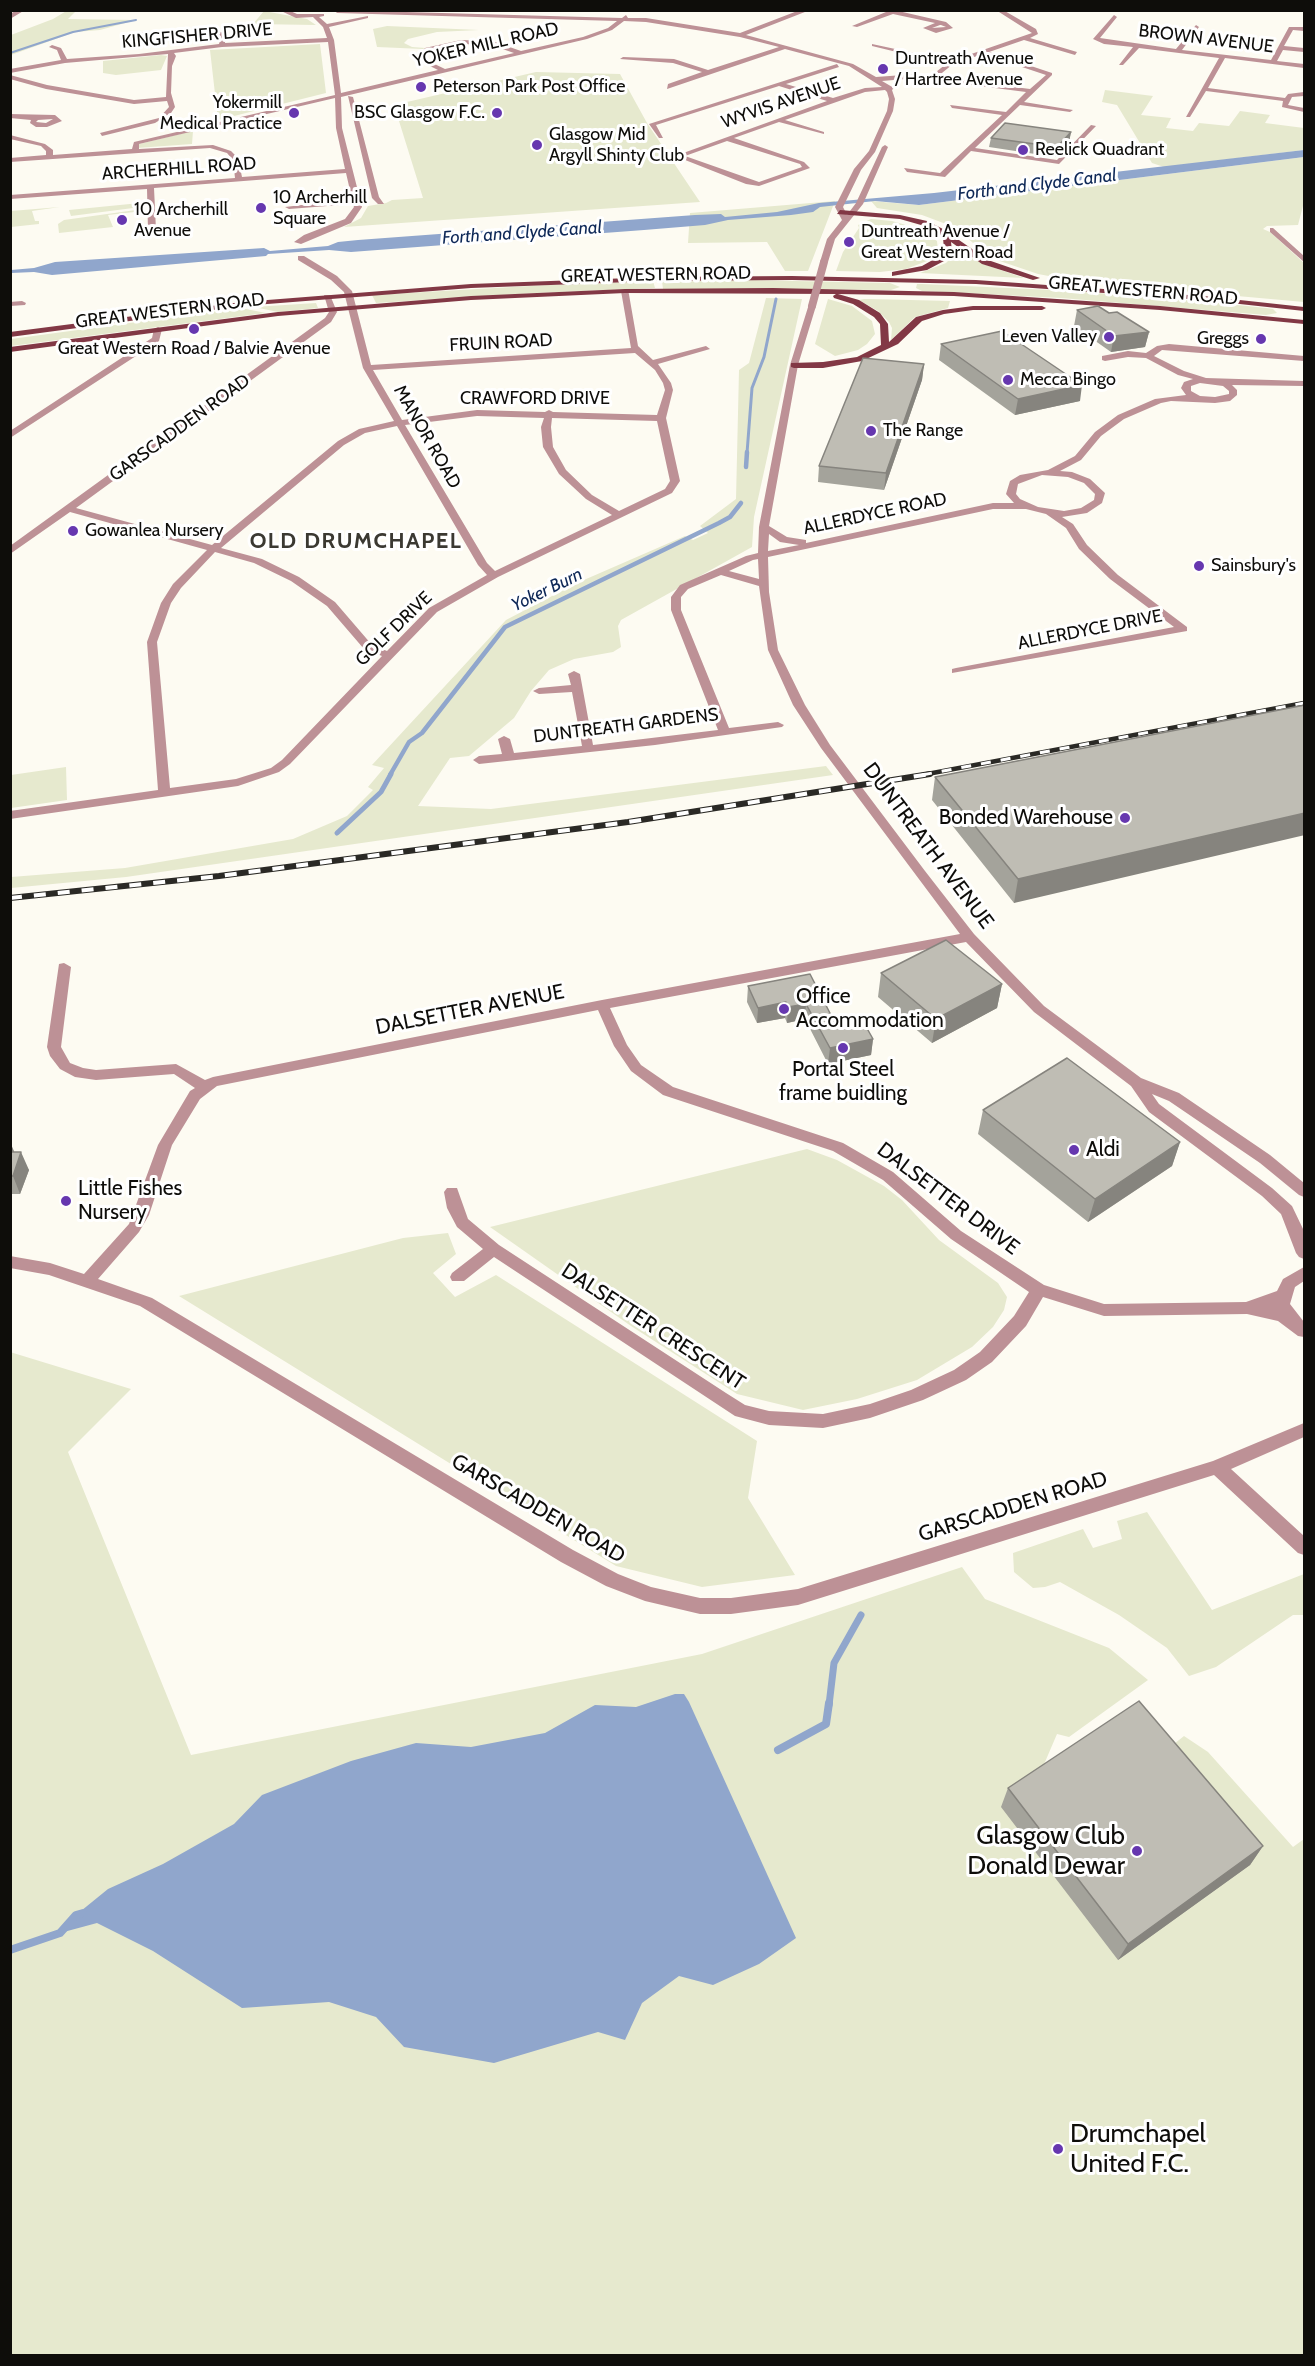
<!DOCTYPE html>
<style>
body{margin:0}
#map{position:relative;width:1315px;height:2366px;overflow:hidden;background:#fdfbf2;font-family:Cabin,sans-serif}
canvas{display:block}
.frame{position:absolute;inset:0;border:12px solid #0e0d0a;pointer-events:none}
</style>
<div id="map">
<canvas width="1315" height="2366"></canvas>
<div class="frame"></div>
</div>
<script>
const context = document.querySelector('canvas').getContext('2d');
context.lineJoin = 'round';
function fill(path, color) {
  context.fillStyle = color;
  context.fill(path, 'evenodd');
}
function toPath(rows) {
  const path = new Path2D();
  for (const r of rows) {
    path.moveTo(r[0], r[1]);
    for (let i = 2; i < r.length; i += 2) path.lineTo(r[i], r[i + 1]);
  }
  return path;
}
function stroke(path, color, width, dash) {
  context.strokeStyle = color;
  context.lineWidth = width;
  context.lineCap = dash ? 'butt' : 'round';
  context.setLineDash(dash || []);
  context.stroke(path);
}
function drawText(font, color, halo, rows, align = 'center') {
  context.font = font + ' Cabin,sans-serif';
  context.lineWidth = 6;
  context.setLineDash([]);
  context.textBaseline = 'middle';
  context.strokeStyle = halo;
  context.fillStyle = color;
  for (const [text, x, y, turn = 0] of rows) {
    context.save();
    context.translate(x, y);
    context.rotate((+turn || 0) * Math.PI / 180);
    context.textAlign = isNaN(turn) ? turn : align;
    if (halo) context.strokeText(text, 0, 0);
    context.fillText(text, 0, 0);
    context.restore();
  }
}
const green = toPath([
 [68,10,76,11,68,19,136,20,100,30,75,32,11,55,11,35,53,19],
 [264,11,307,19,316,25,253,24],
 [387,26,479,30,437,32,408,39,404,43,412,47,425,48,423,49,377,47,373,29],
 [320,44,326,93,218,120,210,50],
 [161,55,167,56,161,70,116,75,103,73,103,61],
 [536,72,620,74,647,123,700,202,344,227,361,218,368,206,386,203,392,200,423,198,394,105],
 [1105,90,1153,96,1141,115,1171,118,1166,128,1193,131,1199,123,1229,126,1240,111,1270,115,1265,123,1304,128,1304,150,1164,167,1152,163,1117,105,1102,102],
 [193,131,192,144,137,148,139,144],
 [1304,157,1304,202,1298,225,1267,226,1263,229,1270,232,1304,263,1304,302,1081,282,1038,274,991,258,954,227,922,215,877,208,871,201,919,205],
 [835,201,808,271,785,271,767,242,688,243,690,213],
 [140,203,141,207,71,216,69,210],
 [60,207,32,211,35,221,39,221,39,224,11,227,11,211],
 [143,209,143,211,108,215,113,227,59,233,58,224,64,220],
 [871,219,892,221,920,229,937,241,938,251,927,261,906,269,880,272,836,271,843,252,859,228,858,225],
 [956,246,983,264,1024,278,920,273,946,263,954,255],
 [748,280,890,283,900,287,891,290,663,289,662,281],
 [653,281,655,288,535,293,376,303,372,295,548,285],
 [922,284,1073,291,1209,302,1266,308,1273,309,1277,313,1266,315,1061,298,922,291,916,288,917,284],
 [766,298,802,299,754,517,752,547,621,620,618,626,621,647,613,652,574,659,549,670,531,691,514,718,469,756,450,758,418,806,491,809,826,766,833,775,126,877,11,888,11,877,125,868,293,839,347,816,373,790,368,787,384,768,372,765,506,620,577,583,685,536,693,540,708,533,700,526,736,499,739,370,749,363],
 [828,299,852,306,872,321,875,334,867,344,858,350,835,356,815,344],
 [864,299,870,299,950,301,948,308,915,317,891,340,892,328,889,322,878,311,859,300],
 [316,303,318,308,278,312,254,307],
 [241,308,266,313,11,346,11,339],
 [66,767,67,800,11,808,11,775],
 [807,1149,837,1160,884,1186,902,1200,939,1240,998,1283,1007,1297,1004,1310,993,1327,972,1347,917,1380,857,1399,803,1410,737,1394,631,1326,490,1227],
 [448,1233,456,1254,433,1273,455,1297,496,1275,757,1441,748,1498,795,1575,702,1587,616,1566,179,1296,403,1238],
 [10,1352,131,1389,68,1452,191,1755,702,1654,962,1567,985,1599,1109,1648,1148,1680,1069,1737,1057,1734,1036,1783,1159,1756,1184,1736,1208,1752,1293,1847,1304,1839,1304,2355,11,2355],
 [1147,1512,1212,1610,1304,1574,1304,1615,1293,1615,1216,1667,1189,1676,1167,1648,1119,1615,1060,1582,1045,1587,1033,1588,1014,1572,1013,1553,1083,1529,1093,1548,1122,1539,1117,1521]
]);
const water = toPath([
 [1304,150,1304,157,919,205,875,201,820,207,813,212,791,215,728,220,705,225,644,230,351,252,329,250,268,254,266,256,52,275,34,272,11,273,11,270,34,268,55,262,264,248,270,251,328,246,338,242,358,240,695,215,721,214,725,217,777,212,819,203,934,193],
 [675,1694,684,1694,689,1702,796,1938,759,1964,713,1985,679,1976,642,2003,625,2040,598,2032,494,2063,404,2047,376,2017,329,2002,242,2008,153,1951,97,1923,60,1933,76,1915,108,1889,163,1864,234,1824,262,1795,351,1761,416,1743,471,1747,545,1733,595,1705,636,1707]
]);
const streamFar5 = toPath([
 [10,53,73,32,136,20]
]);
const streamFar4 = toPath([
 [747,453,752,388,764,357,776,299]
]);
const streamFar3 = toPath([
 [746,467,747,452],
 [390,775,409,742,422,733,505,627,719,523,730,517,741,503]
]);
const streamFar2 = toPath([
 [337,833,381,792,391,774]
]);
const streamFar1 = toPath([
 [829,1705,834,1663,861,1615]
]);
const stream = toPath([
 [778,1750,826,1724,829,1703],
 [10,1950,60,1933,76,1915,83,1913]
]);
const minor = toPath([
 [17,10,25,10,10,19,10,14,17,10],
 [279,10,288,10,297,14,324,14,324,16,319,17,327,24,368,16,368,18,329,27,334,40,341,93,438,70,418,60,417,57,425,48,461,40,492,41,521,51,583,37,608,28,617,21,337,13,334,10,622,18,626,15,628,18,646,18,740,33,800,10,810,10,746,35,853,64,876,77,917,74,931,76,946,64,872,46,872,44,951,61,1032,33,999,12,1003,10,1036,29,1038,34,1030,38,1077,52,1075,55,1024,40,989,52,1052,73,1052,75,1024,102,1073,110,1070,112,1020,105,975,148,1057,160,1091,125,1096,126,1059,164,971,151,945,177,907,172,904,168,940,173,1002,115,952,108,950,105,1006,112,1026,92,917,78,882,81,894,88,892,90,895,99,893,111,875,152,861,170,843,207,847,215,856,203,882,147,885,145,888,147,863,204,835,239,828,262,824,264,820,262,827,239,842,220,835,207,854,169,869,151,887,111,889,99,887,92,885,90,865,92,785,120,824,132,824,134,779,122,734,138,804,162,810,168,759,186,746,184,675,156,827,101,779,86,656,125,663,138,659,138,649,124,837,64,839,67,786,84,833,98,865,88,882,87,849,66,785,49,667,89,668,84,702,72,673,63,620,59,623,57,674,59,708,70,779,47,740,37,646,22,624,21,612,30,587,39,341,97,342,128,362,207,351,223,301,244,294,242,304,235,345,219,354,207,353,204,289,209,285,207,352,199,346,173,154,188,156,230,152,232,148,230,147,189,10,199,10,195,235,178,233,160,227,153,210,148,10,162,10,158,46,155,46,151,41,146,10,139,10,135,45,144,53,150,53,155,132,149,134,142,335,95,328,42,222,47,174,53,176,56,172,66,171,93,175,107,171,113,155,123,102,136,100,133,159,118,169,107,167,101,134,104,46,89,10,79,10,75,47,85,134,100,166,97,168,54,65,63,10,73,10,69,61,60,57,50,49,47,52,45,61,48,67,59,139,54,219,44,221,36,211,32,213,29,226,34,225,43,327,38,323,27,313,17,296,18,279,10],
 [461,44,491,45,514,53,445,69,424,59,429,50,461,44],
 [983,54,1046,75,1030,89,937,77,953,64,983,54],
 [335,98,336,128,345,169,242,177,238,158,231,151,213,145,139,149,139,144,335,98],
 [727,141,800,164,802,167,759,182,685,156,727,141],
 [881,10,894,10,946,22,953,28,936,33,923,28,935,23,893,14,857,27,852,26,886,12,881,10],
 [941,25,946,27,932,28,940,25,941,25],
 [1114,15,1117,17,1100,38,1176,49,1196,25,1199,27,1182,50,1271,60,1289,27,1304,27,1304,31,1293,30,1284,46,1304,48,1304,52,1283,50,1277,61,1304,64,1304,68,1225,58,1208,88,1285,98,1288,94,1304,92,1304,96,1292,97,1288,105,1304,108,1304,112,1282,107,1283,101,1206,91,1190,117,1186,117,1219,58,1139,48,1123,65,1119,65,1133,47,1104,44,1093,39,1114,15],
 [155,31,157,34,142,38,122,35,155,31],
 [348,96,353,97,379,197,384,204,378,204,372,198,348,96],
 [10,114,55,115,62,121,47,127,36,127,30,123,31,120,10,118,10,114],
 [53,119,46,123,36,122,38,120,53,119],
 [1273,228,1304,256,1304,262,1270,232,1270,228,1273,228],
 [298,256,304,256,337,276,352,291,371,365,631,348,621,291,628,289,638,346,653,360,706,346,710,349,658,364,671,383,673,390,666,418,680,481,672,493,498,577,437,612,290,764,279,772,238,786,10,819,10,811,158,790,147,642,161,603,173,584,207,550,70,512,10,554,10,546,325,318,329,312,324,295,330,295,337,312,331,322,76,508,212,545,338,441,359,429,394,421,363,368,344,292,331,280,298,260,298,256],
 [635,353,655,370,663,383,665,390,657,415,553,412,549,410,545,412,477,410,402,420,373,370,635,353],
 [477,416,544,418,541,427,543,447,559,474,586,499,612,515,495,571,487,563,405,425,477,416],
 [552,418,657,421,670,481,665,489,619,511,592,495,566,470,553,447,551,427,552,418],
 [397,426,478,565,487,575,429,608,387,651,372,645,335,602,299,577,262,559,221,548,344,445,365,433,397,426],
 [215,552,254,563,291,581,327,606,364,649,382,656,282,760,271,768,236,779,170,788,157,642,171,603,181,588,215,552],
 [22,301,26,303,25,305,10,306,10,302,22,301],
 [809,304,816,306,798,365,769,526,787,537,806,540,806,543,993,503,1014,503,1006,494,1010,481,1020,475,1048,470,1075,456,1095,432,1118,415,1155,399,1186,395,1181,388,1184,382,1193,379,1178,375,1146,358,1128,357,1105,361,1102,360,1102,356,1128,351,1146,353,1157,346,1169,344,1304,356,1304,361,1162,350,1154,356,1184,371,1206,378,1304,381,1304,386,1232,385,1237,390,1237,395,1230,401,1215,403,1171,401,1161,403,1124,419,1101,436,1081,460,1060,471,1072,472,1090,479,1105,493,1102,503,1087,513,1062,517,1073,524,1087,545,1118,575,1187,627,1187,631,952,673,952,669,956,668,1174,627,1110,579,1079,549,1066,528,1046,514,1026,509,993,509,768,557,769,592,778,650,805,705,830,745,925,871,974,934,1044,1006,1141,1078,1179,1093,1270,1155,1304,1183,1304,1197,1299,1195,1260,1163,1169,1101,1152,1094,1159,1104,1272,1188,1292,1206,1304,1231,1304,1259,1299,1257,1296,1253,1281,1214,1262,1196,1149,1112,1131,1086,1034,1012,966,942,610,1008,627,1045,641,1065,673,1087,843,1143,893,1172,961,1231,1044,1285,1104,1304,1246,1302,1277,1291,1283,1279,1304,1267,1304,1281,1295,1287,1290,1304,1304,1322,1304,1337,1298,1336,1278,1321,1247,1314,1104,1316,1043,1297,1026,1326,992,1362,966,1380,923,1400,870,1418,823,1428,769,1425,735,1416,494,1257,464,1281,452,1281,450,1277,452,1273,483,1249,457,1227,447,1208,444,1192,447,1188,457,1188,468,1219,499,1245,726,1393,745,1405,769,1411,823,1414,870,1404,911,1390,954,1370,980,1352,1014,1316,1029,1292,951,1239,883,1180,833,1151,663,1095,631,1071,614,1046,598,1010,217,1086,200,1099,172,1145,149,1215,139,1232,98,1279,152,1298,573,1550,618,1574,651,1587,700,1598,731,1598,798,1589,1213,1461,1304,1423,1304,1437,1231,1469,1304,1536,1304,1555,1298,1553,1214,1475,798,1605,731,1614,700,1614,645,1601,606,1586,561,1562,140,1306,49,1275,10,1268,10,1256,50,1263,84,1274,129,1224,158,1145,190,1091,195,1088,174,1074,96,1080,75,1077,60,1069,50,1056,47,1047,59,964,64,963,71,967,61,1047,70,1063,83,1068,96,1070,176,1064,205,1080,213,1077,602,1000,960,934,821,748,793,705,768,650,759,586,721,575,688,589,681,597,681,610,729,728,778,722,784,725,782,727,655,745,479,764,473,760,479,756,502,754,498,739,504,736,510,739,514,753,582,746,572,692,539,694,533,691,539,688,571,685,568,674,574,671,580,674,593,745,718,730,671,610,671,597,680,585,746,556,758,553,759,527,790,365,809,304],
 [1200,383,1223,386,1229,391,1229,394,1215,397,1200,396,1191,391,1191,386,1200,383],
 [1042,475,1068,477,1084,483,1095,494,1094,500,1081,508,1064,511,1038,507,1020,499,1016,494,1018,484,1042,475],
 [769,534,780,542,799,545,768,551,769,534],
 [758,559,759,579,729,571,753,560,758,559],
 [158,327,162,329,159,341,10,438,10,431,152,338,154,329,158,327]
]);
const major = toPath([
 [840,210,900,215,927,221,943,229,988,260,1040,278,1033,280,982,264,951,242,952,251,944,261,927,270,892,276,892,272,922,266,938,257,944,251,943,237,921,225,900,219,837,214,840,210],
 [792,276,976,280,1203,296,1304,307,1304,311,1203,300,976,284,792,280,657,281,471,288,242,306,10,337,10,332,242,302,471,284,657,277,792,276],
 [773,288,954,292,1160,306,1304,320,1304,324,1160,310,954,296,838,294,859,300,880,313,888,324,889,342,916,317,943,310,973,306,1042,306,1046,308,1042,310,973,310,944,314,922,321,898,344,862,361,823,368,794,368,791,367,791,363,823,362,857,357,881,345,880,324,874,317,853,304,834,298,833,296,836,294,625,293,471,300,278,316,10,352,10,347,278,312,471,296,625,289,773,288]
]);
const railFar1 = toPath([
 [922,775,1304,703]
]);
const rail = toPath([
 [10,898,219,876,628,822,930,774]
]);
const minorBridge = toPath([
 [812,306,824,262]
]);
const wall = toPath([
 [1071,132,1069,142,1055,157,989,147,991,138],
 [1077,310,1109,313,1149,332,1145,347,1111,352,1074,326],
 [941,344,1080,401,1015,415,939,360],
 [924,364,922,380,884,490,818,482,819,466],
 [1305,705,1014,903,932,800,935,777],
 [881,973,1002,984,997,1008,932,1043,878,997],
 [810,974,834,1021,873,1039,871,1055,828,1064,805,1019,787,1023,785,1018,757,1023,747,1002,748,986],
 [983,1110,1180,1142,1172,1166,1088,1222,978,1134],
 [10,1144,14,1152,29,1170,20,1194,10,1194],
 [1008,1788,1263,1846,1250,1865,1118,1960,1001,1807]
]);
const shadedWall = toPath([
 [1071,132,1069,142,1055,157,1057,147],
 [1149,332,1145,347,1111,352,1114,336],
 [924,364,922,380,884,490,886,473],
 [1082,385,1080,401,1015,415,1018,399],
 [1305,813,1305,835,1014,903,1018,879],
 [1002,984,997,1008,932,1043,936,1019],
 [786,1002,785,1018,757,1023,758,1008],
 [806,1004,805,1019,787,1023,788,1007],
 [873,1039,871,1055,828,1064,830,1048],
 [1180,1142,1172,1166,1088,1222,1095,1199],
 [11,1144,18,1161,21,1152,29,1170,20,1194,13,1176,10,1158],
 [1263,1846,1250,1865,1118,1960,1128,1944]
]);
const building = toPath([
 [1005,123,1071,132,1057,147,991,138,1005,123],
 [1098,306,1109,313,1117,312,1149,332,1114,336,1077,310,1098,306],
 [1002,331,1082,385,1018,399,941,344,1002,331],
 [863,358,924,364,886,473,819,466,863,358],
 [1305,705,1305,813,1018,879,935,777,1305,705],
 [946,940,1002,984,936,1019,881,973,946,940],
 [810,974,834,1021,860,1016,873,1039,830,1048,806,1004,788,1007,786,1002,758,1008,748,986,810,974],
 [1067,1058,1180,1142,1095,1199,983,1110,1067,1058],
 [10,1152,21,1152,13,1176,10,1176,10,1152],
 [1139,1701,1263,1846,1128,1944,1008,1788,1139,1701]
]);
const markers = [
 [883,69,6,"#6637af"],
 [421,87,6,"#6637af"],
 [294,113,6,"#6637af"],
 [497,113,6,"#6637af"],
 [537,145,6,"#6637af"],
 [1023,150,6,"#6637af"],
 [261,208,6,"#6637af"],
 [122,220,6,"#6637af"],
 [849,242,6,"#6637af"],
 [194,329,6,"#6637af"],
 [1109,337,6,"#6637af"],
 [1261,339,6,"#6637af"],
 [1008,380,6,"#6637af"],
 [871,431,6,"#6637af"],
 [73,531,6,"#6637af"],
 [1199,566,6,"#6637af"],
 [1125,818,6,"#6637af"],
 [784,1009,6,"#6637af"],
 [843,1048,6,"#6637af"],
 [1074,1150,6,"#6637af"],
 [66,1201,6,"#6637af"],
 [1137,1851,6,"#6637af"],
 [1058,2149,6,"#6637af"]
];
const farStreetnames = [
 ["KINGFISHER DRIVE",197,36,-5],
 ["BROWN AVENUE",1206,39,7],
 ["YOKER MILL ROAD",486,45,-13],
 ["WYVIS AVENUE",781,103,-19],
 ["ARCHERHILL ROAD",179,169,-4],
 ["GREAT WESTERN ROAD",656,275,-1],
 ["GREAT WESTERN ROAD",1143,291,5],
 ["GREAT WESTERN ROAD",170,311,-7],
 ["FRUIN ROAD",501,343,-3],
 ["CRAWFORD DRIVE",535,399],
 ["GARSCADDEN ROAD",180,428,-36],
 ["MANOR ROAD",427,437,60],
 ["ALLERDYCE ROAD",875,514,-12],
 ["GOLF DRIVE",394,629,-44],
 ["ALLERDYCE DRIVE",1090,630,-11],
 ["DUNTREATH GARDENS",626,726,-7]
];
const farPoinames = [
 ["Duntreath Avenue",895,59],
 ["/ Hartree Avenue",895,80],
 ["Peterson Park Post Office",433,87],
 ["Yokermill",282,103,"right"],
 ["Medical Practice",282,124,"right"],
 ["BSC Glasgow F.C.",485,113,"right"],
 ["Glasgow Mid",549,135],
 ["Argyll Shinty Club",549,156],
 ["Reelick Quadrant",1035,150],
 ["10 Archerhill",273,198],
 ["Square",273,219],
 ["10 Archerhill",134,210],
 ["Avenue",134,231],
 ["Duntreath Avenue /",861,232],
 ["Great Western Road",861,253],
 ["Leven Valley",1097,337,"right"],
 ["Greggs",1249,339,"right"],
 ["Great Western Road / Balvie Avenue",194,349,"center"],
 ["Mecca Bingo",1020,380],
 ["The Range",883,431],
 ["Gowanlea Nursery",85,531],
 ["Sainsbury's",1211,566]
];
const farWaternames = [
 ["Forth and Clyde Canal",1037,185,-7],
 ["Forth and Clyde Canal",522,233,-4],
 ["Yoker Burn",547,590,-26]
];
const poiNames = [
 ["Bonded Warehouse",1113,818,"right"],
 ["Office",796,997],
 ["Accommodation",796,1021],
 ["Portal Steel",843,1070,"center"],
 ["frame buidling",843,1094,"center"],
 ["Aldi",1086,1150],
 ["Little Fishes",78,1189],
 ["Nursery",78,1213]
];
const streetNames = [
 ["DUNTREATH AVENUE",928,846,53],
 ["DALSETTER AVENUE",470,1010,-11],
 ["DALSETTER DRIVE",948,1199,37],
 ["DALSETTER CRESCENT",653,1327,33],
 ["GARSCADDEN ROAD",1013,1507,-17],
 ["GARSCADDEN ROAD",538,1509,30]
];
const farDistrictnames = [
 ["OLD DRUMCHAPEL",356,542]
];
const nearPoinames = [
 ["Glasgow Club",1125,1836],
 ["Donald Dewar",1125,1866],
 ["Drumchapel",1070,2134,"left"],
 ["United F.C.",1070,2164,"left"]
];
fill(green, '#e6e9ce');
fill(water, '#90a6cc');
stroke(streamFar5, '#90a6cc', 2);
stroke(streamFar4, '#90a6cc', 3);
stroke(streamFar3, '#90a6cc', 4.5);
stroke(streamFar2, '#90a6cc', 5);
stroke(streamFar1, '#90a6cc', 7);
stroke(stream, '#90a6cc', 8);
fill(minor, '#bd9196');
fill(major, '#823845');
stroke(railFar1, '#2a2925', 4.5);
stroke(rail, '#2a2925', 6);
stroke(railFar1, '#fff', 3, [10]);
stroke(rail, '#fff', 4, [12]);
stroke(minorBridge, '#bd9196', 8);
fill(wall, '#a4a39b');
fill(shadedWall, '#86847e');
fill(building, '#bfbdb4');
stroke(building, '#86847e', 1.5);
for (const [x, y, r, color] of markers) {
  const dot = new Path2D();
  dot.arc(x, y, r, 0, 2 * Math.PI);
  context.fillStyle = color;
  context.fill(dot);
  stroke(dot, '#fff', 2);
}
drawText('18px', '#0e0d0a', '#fff', farStreetnames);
drawText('18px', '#0e0d0a', '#fff', farPoinames, 'left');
drawText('italic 18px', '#0e2857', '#fff', farWaternames);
drawText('21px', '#0e0d0a', '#fff', poiNames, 'left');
drawText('21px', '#0e0d0a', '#fff', streetNames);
context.letterSpacing = '1.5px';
drawText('bold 22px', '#3b3932', '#fff', farDistrictnames);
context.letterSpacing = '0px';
drawText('26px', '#0e0d0a', '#fff', nearPoinames, 'right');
</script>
